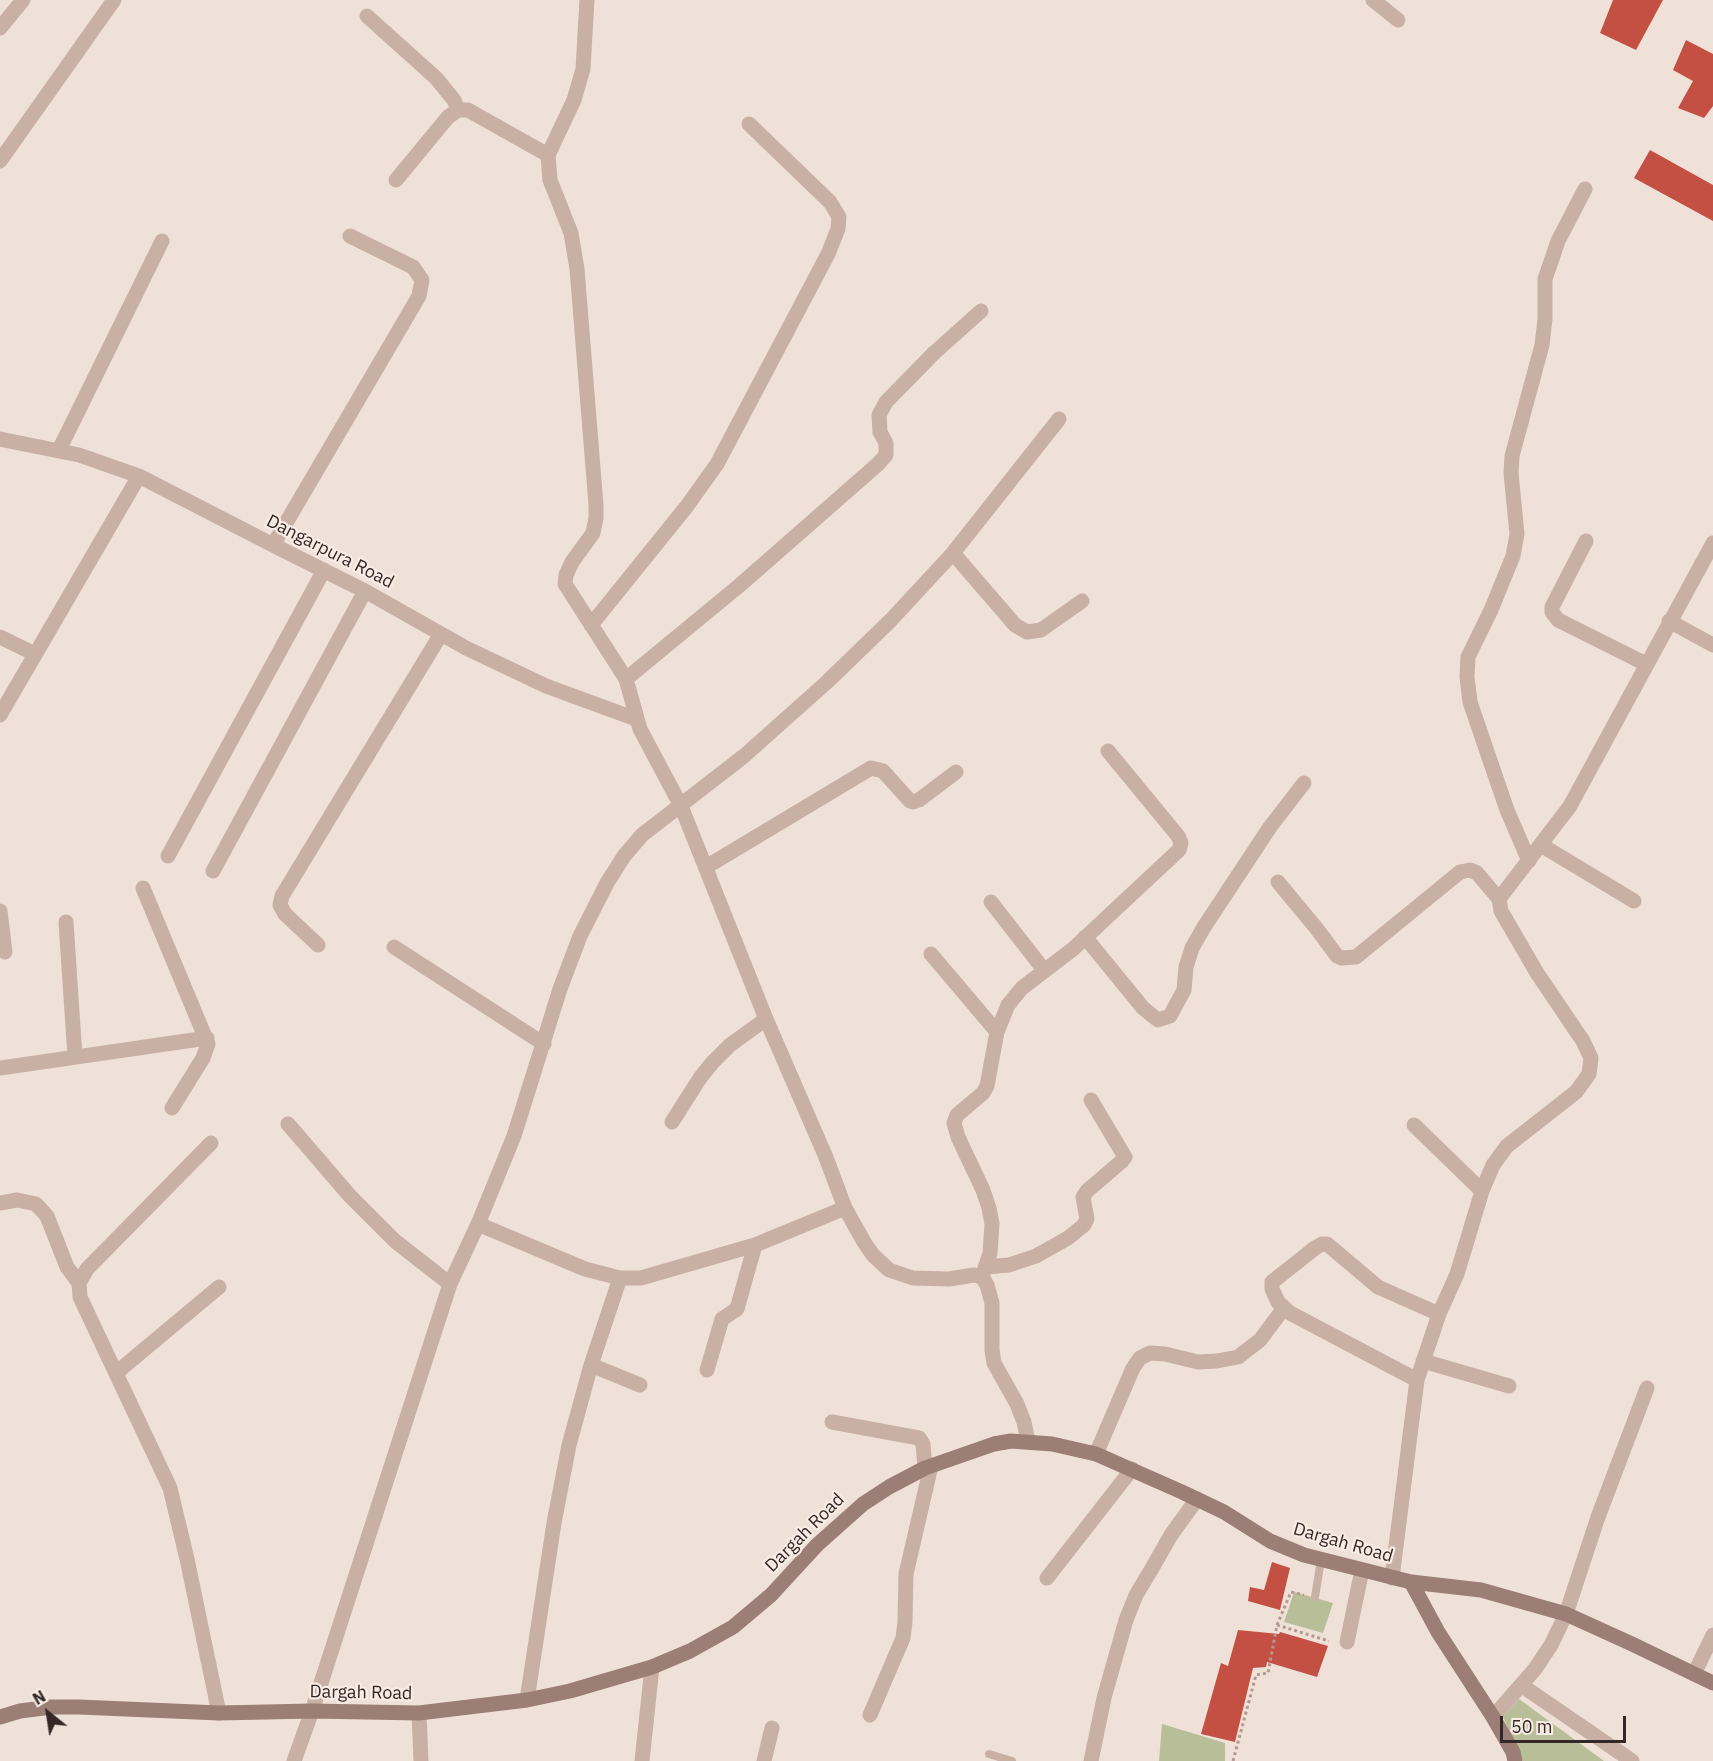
<!DOCTYPE html>
<style>
body{margin:0}
#map{position:relative;width:1713px;height:1761px;overflow:hidden;background:#f0e1d8;font-family:"IBM Plex Sans",sans-serif}
canvas{display:block}
.north{position:absolute;left:18px;top:1683px;width:60px;height:60px;-webkit-text-stroke:4px #f8ece4;paint-order:stroke;rotate:330deg;font-size:16px;font-weight:700;line-height:24px;text-align:center;color:#332826}
.north::after{content:'';display:block;margin:auto;width:21px;height:27px;background:#332826;clip-path:polygon(50% 0,100% 100%,50% 72%,0 100%)}
.scale{position:absolute;left:1500px;top:1716px;width:126px;height:27px;box-sizing:border-box;border:3px solid #332826;border-top:0;padding-left:8px;font-size:18px;line-height:21px;white-space:nowrap;color:#332826;-webkit-text-stroke:4px #f8ece4;paint-order:stroke}
</style>
<div id="map">
<canvas width="1713" height="1761"></canvas>
<div class="north">N</div>
<div class="scale">50 m</div>
</div>
<script>
const context = document.querySelector('canvas').getContext('2d');
context.lineJoin = 'round';
function fill(path, color) {
  context.fillStyle = color;
  context.fill(path, 'evenodd');
}
function toPath(rows) {
  const path = new Path2D();
  for (const r of rows) {
    path.moveTo(r[0], r[1]);
    for (let i = 2; i < r.length; i += 2) path.lineTo(r[i], r[i + 1]);
  }
  return path;
}
function stroke(path, color, width, dash) {
  context.strokeStyle = color;
  context.lineWidth = width;
  context.lineCap = dash ? 'butt' : 'round';
  context.setLineDash(dash || []);
  context.stroke(path);
}
function drawText(font, color, halo, rows, align = 'center') {
  context.font = font + ' "IBM Plex Sans",sans-serif';
  context.lineWidth = 4.5;
  context.setLineDash([]);
  context.textBaseline = 'middle';
  context.strokeStyle = halo;
  context.fillStyle = color;
  for (const [text, x, y, turn = 0] of rows) {
    context.save();
    context.translate(x, y);
    context.rotate((+turn || 0) * Math.PI / 180);
    context.textAlign = isNaN(turn) ? turn : align;
    if (halo) context.strokeText(text, 0, 0);
    context.fillText(text, 0, 0);
    context.restore();
  }
}
const green = toPath([
 [1294,1592,1333,1603,1323,1633,1284,1622],
 [1519,1699,1604,1761,1523,1761,1503,1717],
 [1162,1724,1225,1743,1225,1761,1159,1761]
]);
const building = toPath([
 [1613,0,1663,0,1636,50,1600,33],
 [1686,40,1713,54,1713,106,1704,118,1678,108,1693,81,1673,70],
 [1650,150,1713,185,1713,221,1634,178],
 [1272,1562,1290,1568,1280,1610,1248,1601,1250,1587,1264,1590],
 [1238,1630,1279,1634,1280,1632,1328,1646,1317,1677,1267,1662,1266,1667,1253,1668,1235,1742,1201,1734,1221,1663,1228,1666]
]);
const path = toPath([
 [1277,1625,1291,1592,1304,1595],
 [1233,1761,1256,1675,1268,1673,1277,1625,1329,1641]
]);
const lane = toPath([
 [1315,1597,1321,1560],
 [989,1754,1012,1761]
]);
const street = toPath([
 [587,0,583,69,574,100,548,155,550,180,571,233,577,269,596,505,596,518,593,533,572,562,566,575,565,584,626,679,640,729,681,806,766,1019,825,1155,845,1208,864,1242,873,1255,889,1270,913,1278,949,1279,974,1275,982,1277,987,1285,992,1303,992,1350,994,1363,1017,1404,1024,1422,1028,1441],
 [1373,0,1398,20],
 [367,16,436,78,454,100,458,110],
 [0,28,23,0],
 [0,161,114,0],
 [396,180,448,117,458,110,468,110,548,155],
 [0,439,79,455,139,476,273,545,365,591,466,648,546,686,636,719],
 [59,450,162,241],
 [1586,541,1552,607,1552,612,1558,620,1646,664],
 [273,545,419,296,422,280,413,267,350,236],
 [953,553,1015,625,1027,632,1041,630,1082,601],
 [1669,621,1713,645],
 [591,625,687,506,717,464,828,254,838,229,839,217,830,202,749,124],
 [0,637,35,654],
 [626,679,740,585,878,464,886,455,886,443,880,432,879,415,886,402,934,353,981,311],
 [0,715,139,476],
 [1541,845,1634,901],
 [168,856,324,570],
 [1529,861,1507,810,1470,702,1467,677,1468,657,1491,610,1513,556,1517,534,1511,473,1512,456,1542,345,1545,319,1545,279,1558,241,1585,189],
 [706,867,871,768,883,771,910,801,913,802,919,800,956,772],
 [213,871,365,591],
 [1278,882,1317,929,1337,956,1342,958,1356,957,1460,872,1470,870,1477,873,1499,899],
 [143,888,208,1044,203,1058,172,1108],
 [991,902,1044,970],
 [0,911,5,952],
 [66,922,75,1057],
 [1085,937,1143,1008,1158,1020,1170,1016,1184,990,1186,967,1192,948,1204,927,1270,827,1304,783],
 [318,945,285,914,280,905,282,896,441,634],
 [394,947,544,1044],
 [931,954,997,1032],
 [0,1068,207,1038],
 [672,1122,700,1078,712,1063,730,1045,766,1019],
 [288,1124,350,1196,395,1241,450,1284],
 [1414,1125,1482,1191],
 [211,1143,87,1269,79,1283,80,1297,170,1488,187,1559,219,1713],
 [0,1203,17,1200,36,1204,47,1216,67,1267,79,1283],
 [478,1224,585,1269,620,1278,641,1278,755,1245,845,1208],
 [985,1267,1009,1265,1036,1256,1068,1238,1084,1225,1087,1219,1083,1197,1087,1191,1122,1161,1125,1157,1091,1100],
 [982,1277,990,1253,992,1224,989,1208,983,1190,958,1137,954,1123,957,1115,983,1093,987,1086,997,1032,1008,1005,1022,988,1073,949,1179,850,1181,843,1178,836,1108,751],
 [1423,1361,1509,1386],
 [591,1365,640,1385],
 [707,1370,722,1319,737,1309,755,1245],
 [116,1373,219,1287],
 [1417,1380,1290,1313,1278,1302,1272,1289,1272,1282,1315,1248,1322,1244,1327,1244,1378,1287,1439,1314],
 [832,1422,919,1438,923,1444,925,1468],
 [1096,1454,1133,1368,1140,1358,1150,1353,1165,1354,1198,1362,1217,1361,1238,1357,1260,1340,1284,1308],
 [1047,1578,1132,1469],
 [1392,1578,1417,1380,1439,1314,1457,1274,1482,1191,1493,1165,1507,1146,1576,1092,1589,1074,1591,1058,1583,1041,1537,973,1501,911,1499,899,1570,806,1713,543],
 [1347,1642,1362,1570],
 [1694,1674,1713,1635],
 [1521,1685,1632,1761],
 [527,1700,554,1523,569,1445,591,1365,620,1278],
 [419,1713,421,1761],
 [870,1715,903,1638,905,1622,906,1574,931,1466],
 [1493,1717,1535,1669,1551,1645,1566,1614,1598,1517,1647,1388],
 [294,1761,312,1711,450,1284,478,1224,514,1136,560,989,580,936,607,883,624,856,642,835,744,756,827,682,891,620,953,553,1059,419],
 [642,1761,652,1667],
 [764,1761,772,1728],
 [1091,1761,1104,1698,1126,1620,1136,1595,1151,1570,1171,1535,1197,1499]
]);
const secondary = toPath([
 [1411,1582,1438,1632,1493,1717,1513,1752,1515,1761],
 [0,1717,20,1711,52,1707,79,1707,219,1713,312,1711,419,1713,527,1700,570,1691,652,1667,690,1651,733,1627,771,1595,817,1545,863,1504,889,1487,925,1468,994,1444,1011,1441,1052,1444,1096,1454,1182,1492,1224,1512,1270,1541,1304,1555,1411,1582,1481,1590,1566,1614,1632,1644,1713,1683]
]);
const streetNames = [
 ["Dangarpura Road",330,552,27],
 ["Dargah Road",805,1533,-45],
 ["Dargah Road",1343,1543,16],
 ["Dargah Road",361,1693,1]
];
fill(green, '#b7be98');
fill(building, '#c35043');
stroke(path, '#b3998f', 3, [3, 3]);
stroke(lane, '#c8b0a4', 8);
stroke(street, '#c8b0a4', 15);
stroke(secondary, '#9b7e76', 15);
drawText('18px', '#332826', '#f8ece4', streetNames);
</script>
